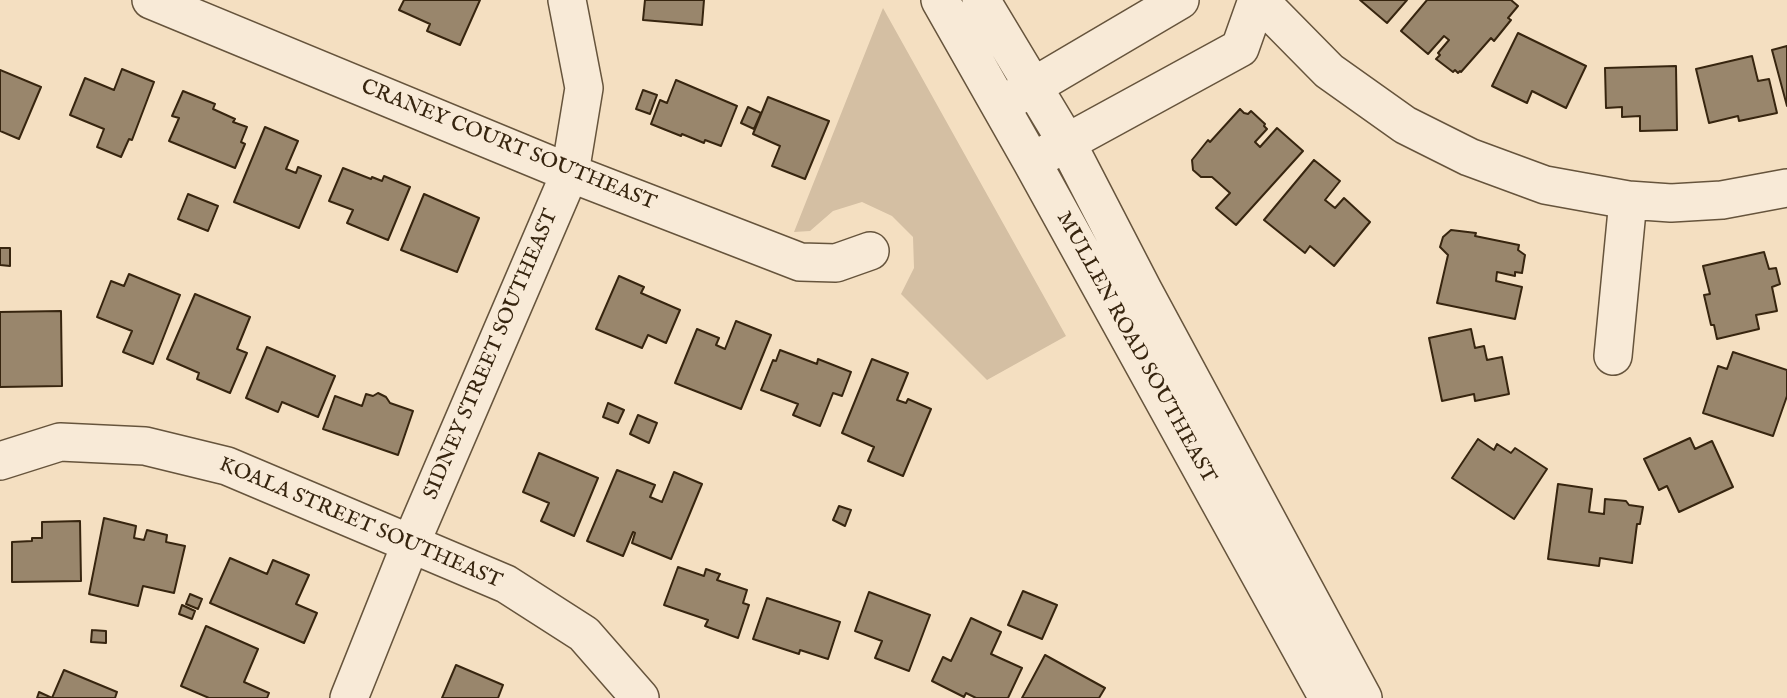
<!DOCTYPE html>
<style>
body{margin:0}
canvas{display:block;background:#f4dfc1}
</style>
<canvas width="1787" height="698"></canvas>
<script>
const context = document.querySelector('canvas').getContext('2d');
context.lineJoin = 'round';
function fill(path, color) {
  context.fillStyle = color;
  context.fill(path, 'evenodd');
}
function toPath(rows) {
  const path = new Path2D();
  for (const r of rows) {
    path.moveTo(r[0], r[1]);
    for (let i = 2; i < r.length; i += 2) path.lineTo(r[i], r[i + 1]);
  }
  return path;
}
function stroke(path, color, width, dash) {
  context.strokeStyle = color;
  context.lineWidth = width;
  context.lineCap = dash ? 'butt' : 'round';
  context.setLineDash(dash || []);
  context.stroke(path);
}
function drawText(font, color, halo, rows, align = 'center') {
  context.font = font + ' "IM FELL English",serif';
  context.lineWidth = 6;
  context.setLineDash([]);
  context.textBaseline = 'middle';
  context.strokeStyle = halo;
  context.fillStyle = color;
  for (const [text, x, y, turn = 0] of rows) {
    context.save();
    context.translate(x, y);
    context.rotate((+turn || 0) * Math.PI / 180);
    context.textAlign = isNaN(turn) ? turn : align;
    if (halo) context.strokeText(text, 0, 0);
    context.fillText(text, 0, 0);
    context.restore();
  }
}
const green = toPath([
 [883,8,1066,336,987,380,901,294,914,268,913,237,892,216,862,202,833,211,810,231,794,232]
]);
const building = toPath([
 [404,0,480,0,460,45,427,31,430,24,399,10,404,0],
 [645,0,704,0,702,25,643,20,645,0],
 [1360,0,1407,0,1387,23,1360,0],
 [1427,0,1511,0,1518,6,1508,18,1511,20,1494,41,1491,38,1461,72,1460,71,1458,73,1455,70,1453,72,1436,59,1440,55,1438,53,1449,40,1444,36,1428,54,1401,31,1427,0],
 [1518,33,1586,66,1566,108,1532,91,1527,103,1492,86,1518,33],
 [1787,46,1787,106,1772,50,1787,46],
 [1752,56,1758,81,1769,79,1777,113,1739,121,1738,116,1709,123,1696,69,1752,56],
 [1676,66,1677,130,1640,131,1640,116,1622,117,1622,107,1606,108,1605,68,1676,66],
 [122,69,154,82,132,140,129,139,121,157,97,147,104,129,70,115,85,78,114,90,122,69],
 [0,70,41,87,19,139,0,131,0,70],
 [676,80,737,106,721,146,705,140,704,143,682,134,681,136,651,124,660,100,667,103,676,80],
 [643,90,657,95,650,114,636,109,643,90],
 [183,91,215,104,213,109,235,119,233,122,247,127,241,142,245,144,235,168,169,141,179,118,172,116,183,91],
 [768,97,829,121,805,179,772,166,780,146,753,134,768,97],
 [748,107,761,113,754,129,741,123,748,107],
 [1240,109,1244,113,1248,114,1251,111,1265,124,1264,126,1267,129,1255,142,1260,147,1277,128,1303,151,1236,225,1216,208,1230,193,1212,177,1201,177,1193,170,1192,160,1208,140,1210,142,1240,109],
 [265,127,298,141,286,169,296,173,298,167,321,176,299,228,234,202,265,127],
 [1314,160,1340,181,1325,200,1335,208,1344,198,1370,222,1334,266,1310,246,1305,253,1264,220,1314,160],
 [343,168,371,179,372,177,382,181,384,176,410,187,388,240,347,223,353,210,329,201,343,168],
 [188,194,218,206,208,231,178,219,188,194],
 [424,194,479,218,457,272,401,250,424,194],
 [1451,230,1476,233,1475,236,1519,245,1518,250,1525,255,1522,273,1515,272,1515,276,1497,272,1496,281,1522,287,1515,319,1437,303,1448,255,1440,247,1443,237,1451,230],
 [0,248,10,248,10,266,0,265,0,248],
 [1764,252,1769,269,1776,268,1780,284,1772,287,1777,311,1756,315,1759,329,1717,339,1714,325,1711,325,1704,295,1710,294,1703,266,1764,252],
 [129,274,180,295,153,364,123,352,132,331,97,317,111,281,124,286,129,274],
 [619,276,644,287,641,293,680,310,666,343,648,335,642,348,596,329,619,276],
 [195,294,250,317,237,349,247,353,230,393,197,379,199,373,167,359,195,294],
 [61,311,62,386,0,387,0,312,61,311],
 [736,321,771,335,741,409,675,383,697,329,719,338,716,345,725,349,736,321],
 [1471,329,1475,348,1484,346,1487,360,1502,357,1509,394,1475,401,1474,394,1442,401,1429,338,1471,329],
 [267,347,335,376,318,417,282,402,278,412,246,398,267,347],
 [780,350,817,364,818,359,851,372,842,396,833,393,820,426,793,415,798,404,761,390,773,360,776,361,780,350],
 [1733,352,1787,370,1787,396,1773,436,1703,413,1718,366,1727,369,1733,352],
 [872,359,908,373,897,400,906,403,908,399,931,409,903,476,868,461,874,447,842,433,872,359],
 [378,393,386,397,390,403,413,411,398,455,323,429,335,396,362,406,366,394,373,396,378,393],
 [608,403,624,410,618,423,603,417,608,403],
 [638,415,657,423,649,443,630,434,638,415],
 [1690,438,1695,449,1712,441,1733,487,1679,512,1667,486,1659,490,1644,459,1690,438],
 [1478,439,1494,450,1497,444,1511,453,1515,448,1547,469,1514,519,1452,478,1478,439],
 [539,453,598,478,574,536,541,521,549,503,523,492,539,453],
 [617,470,655,485,650,497,662,502,674,472,702,484,671,559,632,543,635,533,633,532,623,556,587,541,617,470],
 [1558,484,1592,489,1589,512,1604,514,1605,499,1626,501,1629,505,1643,507,1640,524,1637,524,1632,563,1600,558,1599,566,1548,559,1558,484],
 [839,506,851,510,845,526,833,520,839,506],
 [104,518,136,526,134,538,144,540,147,530,167,535,166,542,185,546,174,593,143,586,138,606,89,594,104,518],
 [80,521,81,581,12,582,12,542,32,541,32,538,42,538,42,522,80,521],
 [230,558,267,574,273,560,309,575,296,604,317,613,304,643,210,603,230,558],
 [678,567,704,576,706,569,720,574,717,580,747,590,743,603,749,605,738,638,705,626,708,620,664,605,678,567],
 [1023,591,1057,605,1042,639,1008,625,1023,591],
 [869,592,930,615,909,671,875,658,882,641,855,631,869,592],
 [190,594,202,599,198,609,186,604,190,594],
 [767,598,840,622,828,659,800,650,799,654,753,639,767,598],
 [182,605,195,611,192,619,179,614,182,605],
 [971,618,1001,632,991,654,1022,668,1008,698,976,698,966,693,964,697,932,681,943,657,951,661,971,618],
 [206,626,258,649,244,682,269,693,267,698,209,698,181,686,206,626],
 [92,630,106,631,106,643,91,642,92,630],
 [1045,655,1105,688,1099,698,1022,698,1045,655],
 [456,665,503,685,498,698,442,698,456,665],
 [64,670,117,692,115,698,37,698,39,692,52,698,64,670]
]);
const minor = toPath([
 [151,0,570,173,800,262,836,263,870,251],
 [940,0,1032,162,1328,698],
 [981,0,1067,143,1143,290,1363,698],
 [1259,0,1329,71,1405,125,1469,157,1545,185,1628,200,1671,203,1722,200,1787,188],
 [1012,99,1180,0],
 [1046,154,1240,48,1257,0],
 [1613,356,1628,200],
 [0,461,60,442,145,446,227,466,506,584,584,634,640,698],
 [349,698,411,543,570,173,584,88,567,0]
]);
const streetNames = [
 ["CRANEY COURT SOUTHEAST",508,146,22],
 ["MULLEN ROAD SOUTHEAST",1135,348,61],
 ["SIDNEY STREET SOUTHEAST",492,355,-67],
 ["KOALA STREET SOUTHEAST",360,524,23]
];
fill(green, '#d4bfa3');
fill(building, '#99866c');
stroke(building, '#37250f', 2);
stroke(minor, '#66543c', 40);
stroke(minor, '#f8ead7', 37);
drawText('21px', '#37250f', '#f8ead7', streetNames);
</script>
